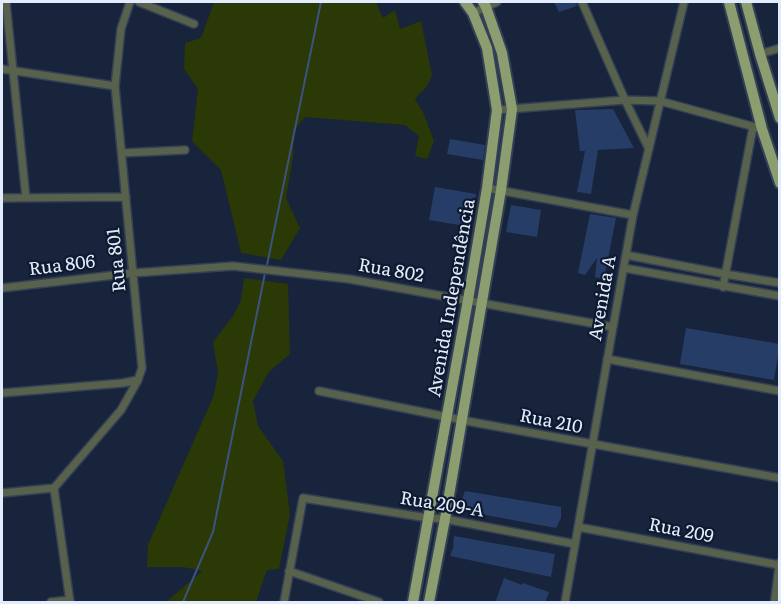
<!DOCTYPE html>
<meta charset="utf-8">
<style>
body{margin:0}
#map{position:relative;width:781px;height:604px;overflow:hidden;background:#17243b;font-family:Literata,serif}
canvas{display:block}
.frame{position:absolute;inset:0;border:3px solid #e3ecfc;pointer-events:none}
</style>
<div id="map">
<canvas width="781" height="604"></canvas>
<div class="frame"></div>
</div>
<script>
const context = document.querySelector('canvas').getContext('2d');
context.lineJoin = 'round';
function fill(path, color) {
  context.fillStyle = color;
  context.fill(path, 'evenodd');
}
function toPath(rows) {
  const path = new Path2D();
  for (const r of rows) {
    path.moveTo(r[0], r[1]);
    for (let i = 2; i < r.length; i += 2) path.lineTo(r[i], r[i + 1]);
  }
  return path;
}
function stroke(path, color, width, dash) {
  context.strokeStyle = color;
  context.lineWidth = width;
  context.lineCap = dash ? 'butt' : 'round';
  context.setLineDash(dash || []);
  context.stroke(path);
}
function drawText(font, color, halo, rows, align = 'center') {
  context.font = font + ' Literata,serif';
  context.lineWidth = 4.5;
  context.setLineDash([]);
  context.textBaseline = 'middle';
  context.strokeStyle = halo;
  context.fillStyle = color;
  for (const [text, x, y, turn = 0] of rows) {
    context.save();
    context.translate(x, y);
    context.rotate((+turn || 0) * Math.PI / 180);
    context.textAlign = isNaN(turn) ? turn : align;
    if (halo) context.strokeText(text, 0, 0);
    context.fillText(text, 0, 0);
    context.restore();
  }
}
const green = toPath([
 [214,2,376,2,383,18,395,10,400,29,421,21,432,75,427,86,415,99,423,112,434,141,427,159,415,156,419,136,405,125,305,117,294,130,293,157,286,198,300,228,281,260,241,253,221,170,192,141,198,89,184,69,185,43,201,38],
 [244,278,288,284,290,354,268,373,253,401,258,426,283,461,290,514,279,569,267,570,256,602,166,602,202,571,183,567,147,567,148,545,214,395,218,373,213,342,233,316,241,300]
]);
const stream = toPath([
 [267,265,321,2],
 [183,602,213,532,265,273]
]);
const building = toPath([
 [554,2,576,2,577,6,559,12],
 [613,109,634,148,598,150,591,194,577,192,585,151,580,151,575,110],
 [450,139,485,145,483,160,447,154],
 [435,187,476,194,471,227,429,220],
 [511,205,541,210,537,237,506,232],
 [590,214,616,218,604,279,595,277,597,258,585,275,578,273],
 [686,328,780,344,774,380,680,364],
 [465,491,561,507,561,518,556,528,458,510],
 [454,536,555,554,551,577,450,556,454,545,453,545],
 [504,578,522,585,523,583,549,592,545,603,495,603]
]);
const minor = toPath([
 [6,2,26,198],
 [139,2,194,24],
 [582,2,625,100,649,149],
 [473,13,497,2],
 [760,54,780,48],
 [2,69,115,86],
 [497,110,625,100,660,101,762,129],
 [122,153,185,150],
 [487,188,633,215],
 [2,198,126,197],
 [626,255,725,274,780,283],
 [624,268,780,296],
 [723,287,753,127],
 [2,288,133,273,233,266,349,279,613,327],
 [607,359,780,391],
 [319,391,472,422,780,478],
 [2,393,123,383,138,380],
 [54,488,121,410,138,380,142,368,115,86,121,29,130,2],
 [54,488,70,602],
 [2,493,54,488],
 [578,527,779,565],
 [289,571,379,602],
 [51,602,70,600],
 [284,602,303,498,428,518,445,519,575,544],
 [565,602,613,327,633,215,684,2]
]);
const tertiary = toPath([
 [775,602,780,563]
]);
const primary = toPath([
 [729,2,762,129,780,183],
 [746,2,760,54,780,118],
 [413,602,468,300,487,188,497,110,487,48,473,13,465,2],
 [429,602,445,519,501,190,512,109,502,53,486,7,483,2]
]);
const streetNames = [
 ["Rua 801",117,260,-96],
 ["Rua 806",62,266,-7],
 ["Rua 802",391,271,10],
 ["Avenida Independência",452,298,-80],
 ["Avenida A",603,298,-80],
 ["Rua 210",551,422,11],
 ["Rua 209-A",442,505,9],
 ["Rua 209",681,531,11]
];
fill(green, '#2a3905');
stroke(stream, '#3b537f', 2);
fill(building, '#263d67');
stroke(minor, '#344056', 10);
stroke(tertiary, '#344056', 11);
stroke(primary, '#344056', 14);
stroke(minor, '#58614b', 7);
stroke(tertiary, '#58614b', 8);
stroke(primary, '#8c9e70', 10);
drawText('18px', '#e3ecfc', '#0e1a30', streetNames);
</script>
